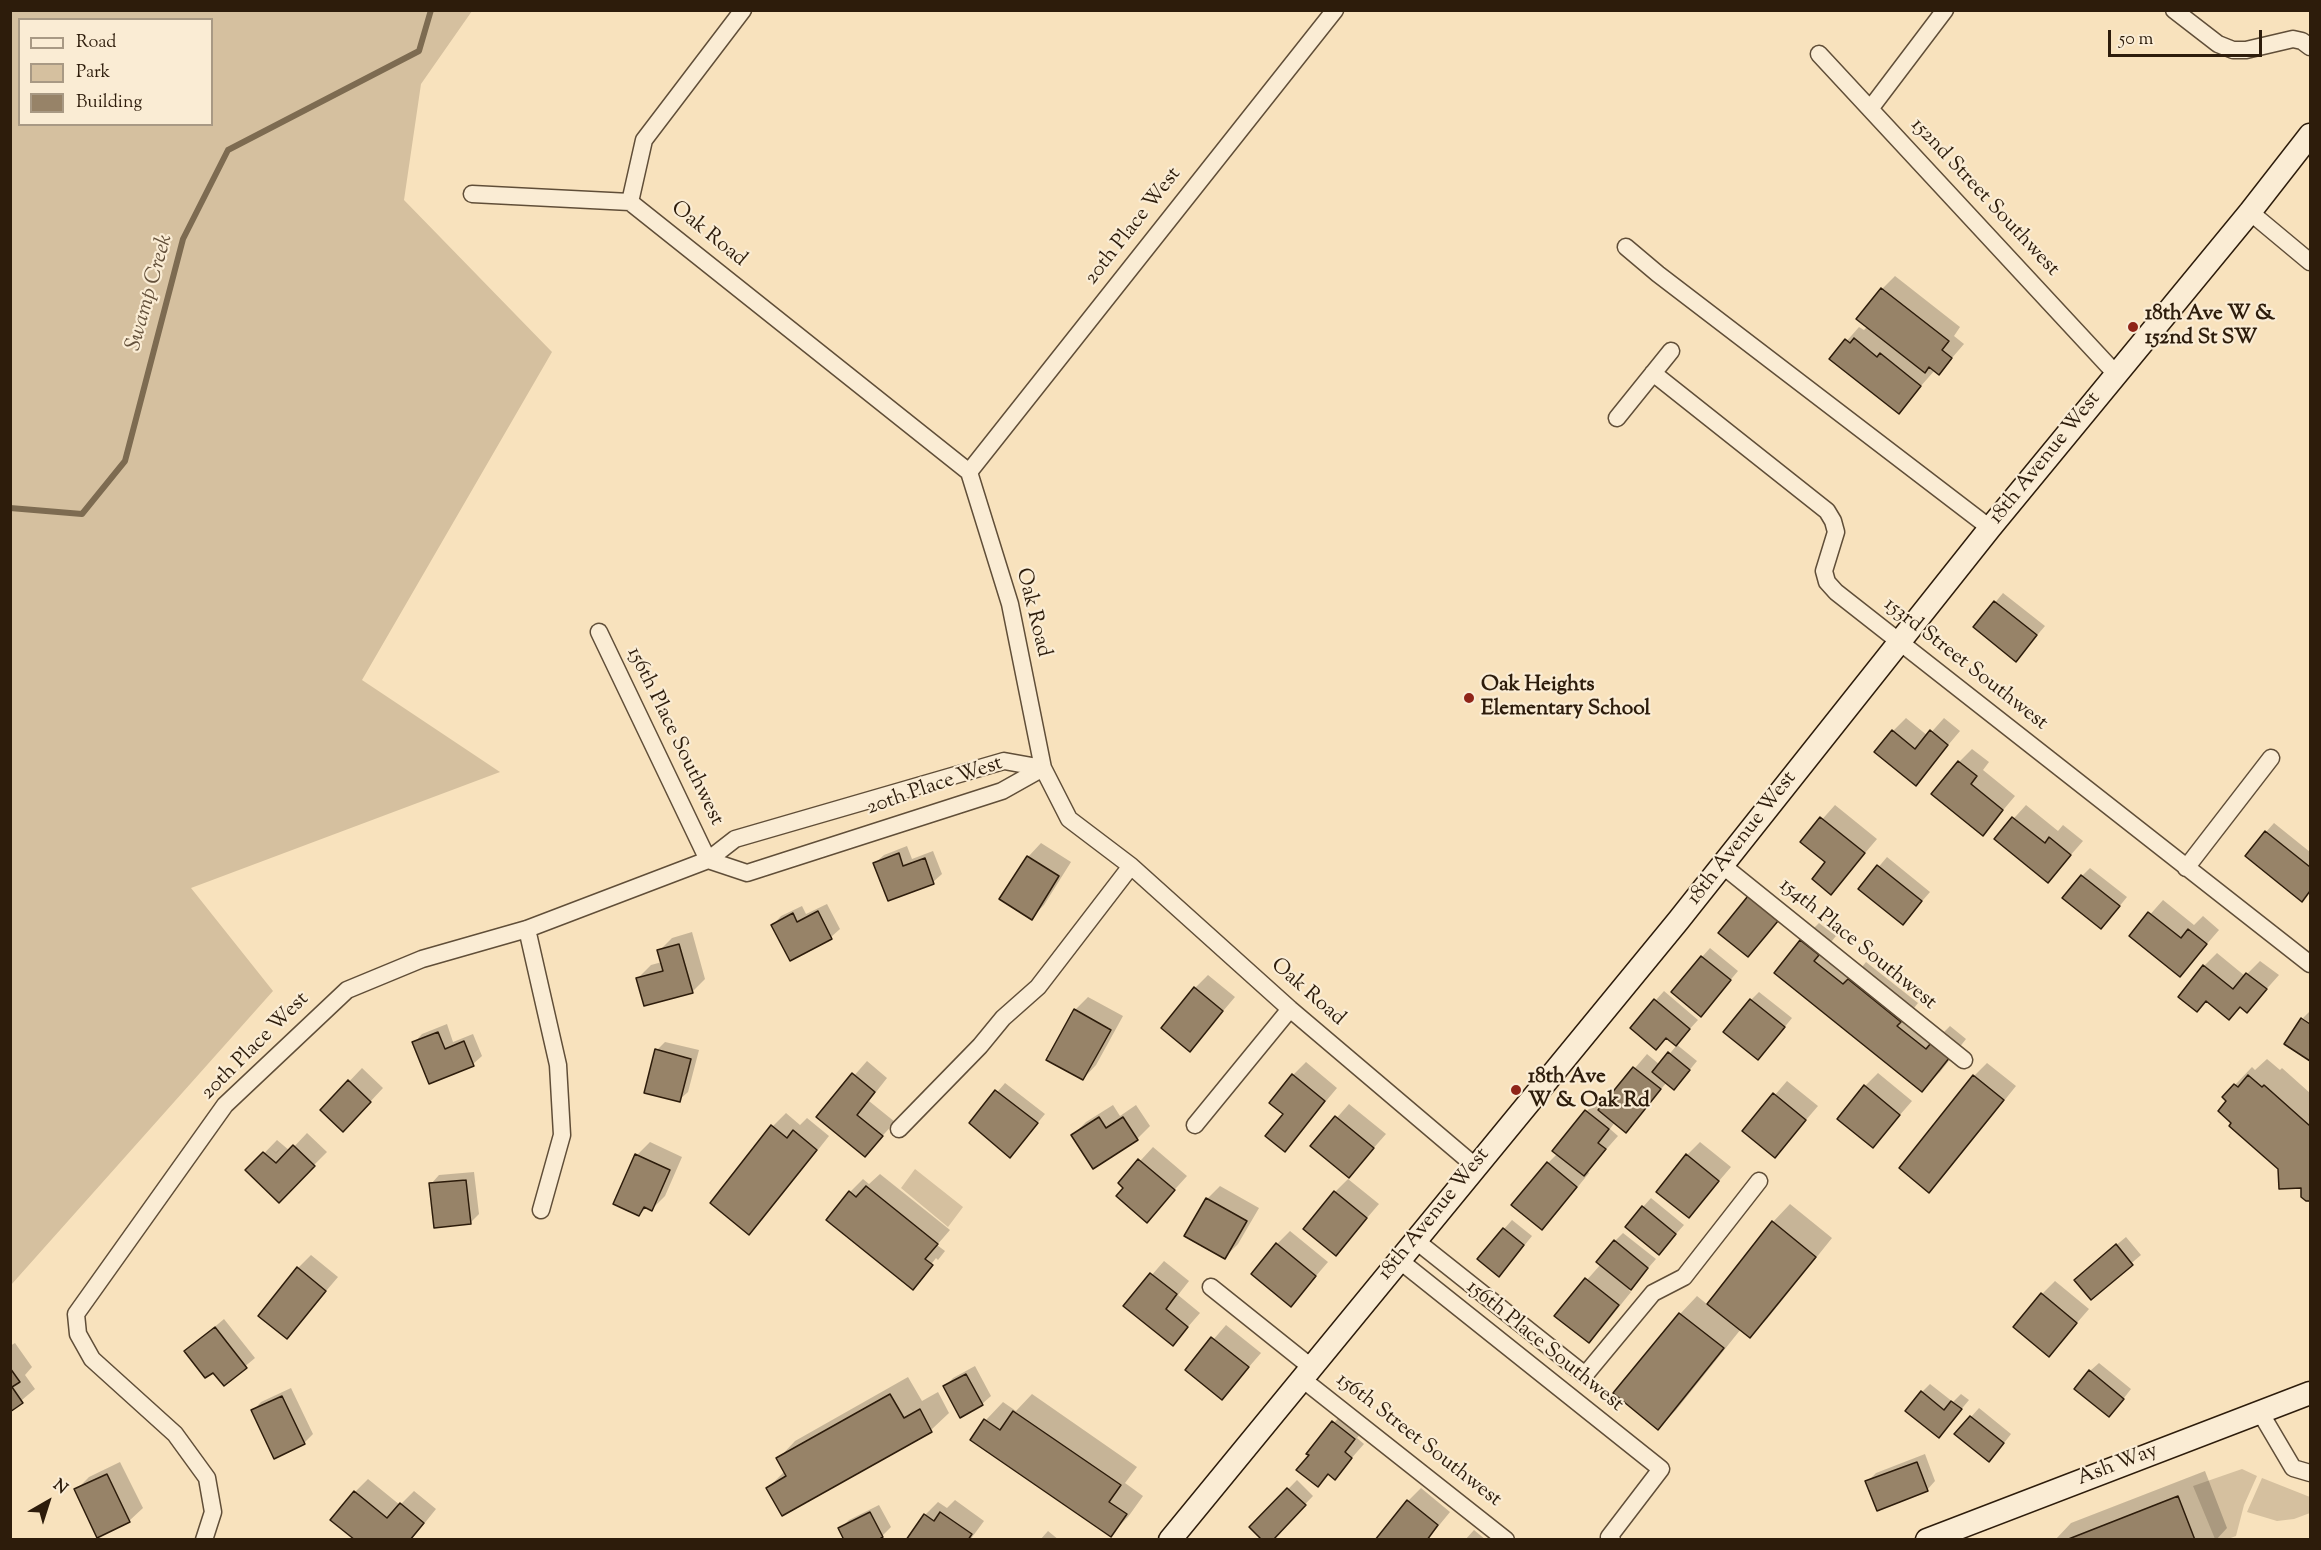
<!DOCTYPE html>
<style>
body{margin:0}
#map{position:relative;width:2321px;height:1550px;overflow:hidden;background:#f8e2bd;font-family:"Sorts Mill Goudy",serif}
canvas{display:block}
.frame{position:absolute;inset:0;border:12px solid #2d1c0b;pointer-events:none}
.legend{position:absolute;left:18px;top:18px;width:195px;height:108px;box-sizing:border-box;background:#faecd4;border:2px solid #a89984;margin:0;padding:8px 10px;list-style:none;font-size:18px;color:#2d1c0b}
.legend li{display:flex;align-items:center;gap:12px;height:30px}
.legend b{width:30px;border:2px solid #a89984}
.north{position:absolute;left:18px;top:1472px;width:60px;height:60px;-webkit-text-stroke:4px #faecd4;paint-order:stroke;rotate:39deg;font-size:16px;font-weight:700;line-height:24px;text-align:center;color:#2d1c0b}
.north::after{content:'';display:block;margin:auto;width:21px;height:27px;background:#2d1c0b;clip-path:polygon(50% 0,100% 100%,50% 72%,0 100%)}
.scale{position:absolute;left:2108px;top:30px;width:154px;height:27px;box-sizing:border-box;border:3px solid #2d1c0b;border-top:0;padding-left:8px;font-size:18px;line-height:21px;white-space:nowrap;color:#2d1c0b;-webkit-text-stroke:4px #faecd4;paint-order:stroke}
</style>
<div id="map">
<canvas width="2321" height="1550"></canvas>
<div class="frame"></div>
<ul class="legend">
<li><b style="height:8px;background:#faecd4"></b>Road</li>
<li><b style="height:16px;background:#d5c09f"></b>Park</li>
<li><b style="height:16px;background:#978368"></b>Building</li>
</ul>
<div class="north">N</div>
<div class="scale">50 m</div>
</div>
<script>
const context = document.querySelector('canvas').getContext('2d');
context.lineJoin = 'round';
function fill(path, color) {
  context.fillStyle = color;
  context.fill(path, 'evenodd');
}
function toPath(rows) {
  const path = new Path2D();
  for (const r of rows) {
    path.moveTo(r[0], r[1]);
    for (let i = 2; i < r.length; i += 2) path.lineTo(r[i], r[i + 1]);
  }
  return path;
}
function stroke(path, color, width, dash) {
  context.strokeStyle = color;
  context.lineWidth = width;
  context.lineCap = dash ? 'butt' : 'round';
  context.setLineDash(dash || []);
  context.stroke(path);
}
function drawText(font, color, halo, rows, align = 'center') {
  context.font = font + ' "Sorts Mill Goudy",serif';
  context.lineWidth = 4.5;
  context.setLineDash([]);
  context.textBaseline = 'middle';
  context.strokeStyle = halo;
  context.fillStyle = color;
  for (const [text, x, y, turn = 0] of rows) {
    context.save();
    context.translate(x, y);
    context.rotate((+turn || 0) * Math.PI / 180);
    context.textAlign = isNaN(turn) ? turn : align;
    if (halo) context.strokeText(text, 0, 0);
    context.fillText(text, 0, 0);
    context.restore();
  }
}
const green = toPath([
 [11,10,472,11,421,84,404,200,552,352,362,680,500,772,191,888,273,991,11,1285],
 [20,20,212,20,212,124,20,124],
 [915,1169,963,1207,948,1227,901,1188],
 [2242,1469,2257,1476,2244,1505,2236,1536,2228,1539,2215,1539,2193,1486],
 [2262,1478,2310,1497,2310,1513,2294,1519,2277,1521,2247,1512]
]);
const shadow = toPath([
 [1895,276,1960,327,1954,336,1964,344,1939,373,1935,370,1898,412,1831,359,1859,327,1864,330,1868,326,1882,289],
 [2003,593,2045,626,2016,660,1975,627],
 [1906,718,1928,736,1944,718,1960,731,1916,783,1893,731],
 [1972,749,1989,762,1983,770,2015,796,1983,834,1959,762],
 [1835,805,1877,839,1831,893,1827,862,1802,842],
 [2026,805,2058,831,2063,825,2083,841,2048,881,1996,838],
 [2274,823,2310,852,2310,891,2302,900,2266,832],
 [1041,843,1071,862,1044,905,1031,918,1002,899,1028,857],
 [907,846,912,859,933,851,942,874,933,882,875,863,884,855],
 [1887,857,1930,892,1903,923,1860,889],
 [2090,868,2127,897,2109,919,2082,876],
 [2163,900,2194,925,2203,916,2219,930,2180,975,2131,936],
 [827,904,840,929,831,937,790,959,773,925,781,916,802,906,806,914],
 [1819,923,1836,936,1831,942,1862,967,1866,962,1918,1003,1914,1008,1944,1032,1950,1026,1966,1039,1940,1072,1922,1090,1776,973,1801,941],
 [692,932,705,979,692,992,638,978,651,965,662,962,659,951,672,938],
 [1710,948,1738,971,1701,1015,1702,957],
 [2217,953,2245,976,2260,961,2279,975,2247,1011,2241,1006,2229,1018,2207,1000,2204,966],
 [1208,975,1235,997,1190,1050,1195,988],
 [1664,991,1698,1020,1676,1044,1697,1061,1682,1079,1667,1082,1626,1131,1615,1122,1610,1129,1618,1136,1587,1171,1589,1173,1555,1215,1548,1163,1558,1153,1554,1150,1587,1111,1600,1097,1606,1102,1647,1054,1660,1065,1677,1045,1667,1036,1632,1027],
 [1759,992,1792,1018,1766,1050,1751,1000],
 [1088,997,1123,1016,1096,1065,1083,1079,1075,1010],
 [2310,1011,2310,1023,2303,1018],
 [447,1024,453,1042,473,1034,482,1056,473,1064,430,1082,414,1043,422,1034],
 [665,1042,699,1050,688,1092,679,1100,657,1050],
 [2267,1059,2280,1070,2282,1068,2310,1093,2310,1199,2307,1200,2302,1187,2280,1169,2229,1101,2235,1085,2252,1067,2255,1070],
 [867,1061,887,1078,869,1101,895,1122,865,1155,818,1117],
 [1306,1062,1337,1088,1285,1150,1285,1114,1293,1075],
 [1987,1063,2016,1086,1942,1178,1929,1191,1974,1076],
 [362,1068,383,1088,356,1117,322,1110],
 [1878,1073,1912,1101,1873,1146,1865,1086],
 [1787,1081,1818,1106,1775,1156,1744,1131],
 [1005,1083,1045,1114,1010,1156,971,1123],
 [1349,1104,1386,1134,1349,1176,1312,1146],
 [1113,1105,1120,1116,1136,1105,1150,1126,1137,1139,1073,1135,1086,1122],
 [786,1113,800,1125,807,1118,829,1136,762,1220,749,1233,773,1126],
 [307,1133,327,1152,279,1200,248,1170,277,1140,290,1151],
 [650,1142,682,1157,665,1196,652,1209,647,1207,639,1215,637,1155],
 [1700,1142,1731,1167,1689,1216,1687,1155],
 [1153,1147,1187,1176,1147,1220,1120,1183],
 [474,1172,479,1214,470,1223,431,1184,439,1175],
 [880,1174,950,1230,937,1245,945,1251,938,1260,936,1258,922,1276,925,1276,913,1288,850,1192,863,1179,869,1184],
 [1348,1179,1379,1204,1336,1254,1335,1192],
 [1220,1186,1259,1208,1238,1244,1224,1258,1207,1199],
 [1651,1198,1684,1225,1659,1253,1643,1207],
 [1790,1204,1832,1238,1767,1319,1750,1336,1741,1329,1676,1410,1658,1428,1680,1314,1697,1296,1708,1305,1773,1222],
 [1512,1220,1532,1236,1507,1267,1504,1229],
 [1290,1231,1328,1262,1291,1305,1277,1244],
 [1623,1233,1656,1259,1629,1290,1631,1292,1602,1328,1589,1341,1556,1315,1601,1264,1615,1241],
 [2126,1237,2141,1255,2091,1298,2085,1271],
 [311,1255,338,1277,287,1337,298,1268],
 [1164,1261,1189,1281,1178,1295,1200,1313,1173,1344,1125,1306],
 [2055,1281,2089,1309,2049,1355,2042,1294],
 [224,1319,255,1358,224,1384,213,1370,186,1351],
 [1226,1325,1261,1353,1222,1398,1187,1370],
 [15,1343,32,1367,25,1375,35,1389,10,1410,10,1346],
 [2099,1363,2131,1389,2117,1407,2090,1371],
 [975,1366,991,1396,982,1404,945,1387,953,1378],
 [908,1377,922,1401,938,1392,949,1413,931,1430,783,1514,768,1488,785,1471,778,1459,795,1441],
 [1930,1384,1953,1402,1961,1394,1969,1400,1939,1436,1922,1392],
 [291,1388,313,1434,304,1443,275,1457,253,1411,261,1402],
 [1032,1394,1137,1467,1125,1483,1143,1496,1128,1517,1110,1535,972,1440,986,1420,1003,1402,1016,1411],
 [1979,1408,2011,1434,1997,1452,1971,1417],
 [1346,1409,1367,1425,1357,1438,1364,1444,1334,1478,1329,1473,1317,1485,1311,1455,1308,1453],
 [1925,1454,1935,1481,1927,1490,1867,1482,1876,1473],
 [120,1462,143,1508,129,1521,98,1536,76,1490,89,1477],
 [2205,1471,2227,1528,2216,1540,2055,1540,2071,1523],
 [368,1479,400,1505,414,1491,436,1509,411,1540,357,1540,355,1492],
 [1297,1480,1313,1496,1271,1540,1251,1527],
 [1421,1488,1450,1512,1427,1540,1408,1501],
 [955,1500,984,1521,970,1540,908,1540,925,1515,938,1502,947,1508],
 [879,1505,891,1527,882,1536,840,1529,849,1520],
 [1474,1530,1486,1540,1465,1540],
 [1048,1531,1059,1540,1040,1540]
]);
const stream = toPath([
 [10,508,82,514,125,461,183,239,228,150,419,51,431,10]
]);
const building = toPath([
 [1881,288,1949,341,1942,350,1952,358,1939,375,1929,367,1925,373,1856,319,1881,288],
 [1854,338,1877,357,1880,353,1921,386,1899,414,1829,359,1845,339,1850,343,1854,338],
 [1994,601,2037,635,2016,662,1973,627,1994,601],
 [1892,730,1915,749,1930,730,1948,745,1916,786,1874,752,1892,730],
 [1958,761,1977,776,1971,784,2003,810,1983,836,1931,794,1958,761],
 [1820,817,1865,853,1831,895,1812,879,1825,862,1800,842,1820,817],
 [2012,817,2045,843,2049,837,2071,855,2048,883,1994,839,2012,817],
 [2265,831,2310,867,2310,891,2302,902,2245,856,2265,831],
 [899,853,903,866,925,858,934,884,888,901,873,863,899,853],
 [1027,856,1059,876,1032,920,999,899,1027,856],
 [1877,865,1922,901,1903,925,1858,889,1877,865],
 [2081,875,2120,906,2101,929,2062,898,2081,875],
 [1748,896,1778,921,1748,957,1718,933,1748,896],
 [818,911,832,939,790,961,771,925,793,913,797,922,818,911],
 [2148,912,2181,938,2188,929,2207,944,2180,977,2129,936,2148,912],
 [1800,940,1819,955,1814,961,1843,984,1848,979,1901,1022,1897,1026,1926,1049,1931,1043,1950,1057,1922,1092,1774,973,1800,940],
 [679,944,693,993,644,1006,636,978,663,971,657,950,679,944],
 [1701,956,1731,980,1701,1017,1671,992,1701,956],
 [2203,965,2233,989,2246,973,2267,989,2247,1013,2240,1007,2229,1020,2206,1001,2197,1012,2178,997,2203,965],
 [1194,987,1223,1011,1190,1052,1161,1028,1194,987],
 [1654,999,1690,1029,1676,1046,1666,1038,1656,1050,1630,1028,1654,999],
 [1750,999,1785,1027,1758,1060,1723,1032,1750,999],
 [1074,1009,1111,1030,1083,1080,1046,1060,1074,1009],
 [2301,1018,2310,1024,2310,1061,2284,1044,2301,1018],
 [438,1032,445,1049,464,1041,474,1066,429,1084,412,1042,438,1032],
 [655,1049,691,1059,680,1102,644,1093,655,1049],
 [1668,1052,1690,1070,1674,1090,1652,1072,1668,1052],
 [1633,1067,1661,1089,1626,1133,1598,1110,1633,1067],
 [852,1073,875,1092,857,1115,883,1136,865,1157,816,1117,852,1073],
 [1292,1074,1325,1101,1285,1152,1265,1136,1283,1114,1269,1103,1292,1074],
 [1973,1075,2004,1100,1929,1193,1899,1168,1973,1075],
 [2248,1075,2262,1087,2264,1085,2310,1126,2310,1201,2306,1201,2301,1197,2301,1188,2279,1189,2278,1169,2229,1126,2231,1123,2218,1111,2226,1101,2222,1097,2234,1084,2238,1087,2248,1075],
 [348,1080,371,1102,343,1132,320,1110,348,1080],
 [1864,1085,1900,1115,1873,1148,1837,1119,1864,1085],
 [995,1090,1038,1123,1010,1158,969,1123,995,1090],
 [1773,1093,1806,1120,1775,1158,1742,1131,1773,1093],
 [1585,1110,1609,1129,1598,1143,1606,1149,1584,1176,1552,1151,1585,1110],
 [1335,1116,1374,1148,1349,1178,1310,1146,1335,1116],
 [1099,1117,1106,1128,1123,1117,1138,1140,1093,1169,1071,1135,1099,1117],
 [771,1125,787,1138,793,1130,817,1150,749,1235,710,1203,771,1125],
 [293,1145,315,1166,279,1203,245,1170,263,1152,276,1163,293,1145],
 [635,1154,670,1170,652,1211,644,1207,639,1216,613,1204,635,1154],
 [1686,1154,1719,1181,1689,1218,1656,1192,1686,1154],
 [1138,1159,1175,1190,1147,1223,1116,1196,1123,1188,1118,1183,1138,1159],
 [1547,1162,1577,1187,1542,1230,1511,1205,1547,1162],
 [466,1180,471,1224,434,1228,429,1183,466,1180],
 [866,1186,938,1244,925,1259,933,1265,913,1290,826,1220,849,1191,856,1197,866,1186],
 [1334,1191,1367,1218,1336,1256,1303,1229,1334,1191],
 [1206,1198,1247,1221,1225,1259,1184,1236,1206,1198],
 [1642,1206,1676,1234,1659,1255,1625,1227,1642,1206],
 [1772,1221,1816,1257,1750,1338,1707,1304,1772,1221],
 [1503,1228,1524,1245,1499,1277,1477,1259,1503,1228],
 [1614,1240,1648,1268,1631,1290,1596,1262,1614,1240],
 [1276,1243,1316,1276,1291,1307,1251,1274,1276,1243],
 [2116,1244,2133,1265,2091,1300,2074,1280,2116,1244],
 [297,1267,326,1291,287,1339,258,1316,297,1267],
 [1150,1273,1177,1294,1166,1309,1188,1327,1173,1346,1123,1306,1150,1273],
 [1585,1278,1619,1305,1589,1343,1554,1316,1585,1278],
 [2041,1293,2077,1323,2049,1357,2013,1327,2041,1293],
 [1679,1313,1724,1348,1658,1430,1613,1393,1679,1313],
 [215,1327,247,1368,224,1386,213,1373,205,1378,184,1351,215,1327],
 [1211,1337,1249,1367,1222,1400,1185,1370,1211,1337],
 [10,1368,20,1382,12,1387,23,1403,10,1412,10,1368],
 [2089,1370,2124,1399,2109,1417,2074,1389,2089,1370],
 [966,1374,983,1405,960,1418,943,1386,966,1374],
 [1921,1391,1944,1410,1951,1401,1962,1409,1939,1438,1905,1411,1921,1391],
 [890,1394,904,1418,920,1409,932,1432,782,1516,766,1488,786,1476,776,1458,890,1394],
 [282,1396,305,1444,274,1459,251,1410,282,1396],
 [1013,1411,1121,1485,1109,1502,1127,1514,1111,1537,970,1440,984,1419,1000,1430,1013,1411],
 [1970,1416,2004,1443,1989,1462,1954,1434,1970,1416],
 [1332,1421,1355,1439,1345,1452,1352,1458,1335,1480,1328,1474,1318,1487,1296,1470,1309,1455,1306,1454,1332,1421],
 [1917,1462,1928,1491,1877,1511,1865,1481,1917,1462],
 [107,1474,130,1522,97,1538,74,1489,107,1474],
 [1287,1488,1306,1505,1273,1540,1262,1540,1249,1527,1287,1488],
 [354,1491,387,1518,400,1503,424,1523,410,1540,355,1540,330,1520,354,1491],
 [2178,1496,2195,1540,2066,1540,2178,1496],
 [1407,1500,1438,1525,1427,1540,1375,1540,1407,1500],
 [870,1512,883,1537,878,1540,844,1540,838,1528,870,1512],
 [940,1512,972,1534,968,1540,906,1540,924,1514,934,1521,940,1512]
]);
const street = toPath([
 [2174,10,2218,44,2233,50,2246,50,2293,39,2302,41,2310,47],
 [1819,54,2116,374],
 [1870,109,1945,10],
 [472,194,630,202,969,472,1010,604,1043,768,1069,819,1131,866,1290,1009,1475,1166],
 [630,202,644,140,743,10],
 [2250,212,2310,262],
 [1626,247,1658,274,1990,528],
 [1653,373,1827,511,1833,521,1836,532,1824,571,1827,582,1836,592,2310,964],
 [1617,418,1671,351],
 [969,472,1335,10],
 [599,632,708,860],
 [708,860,747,873,1002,791,1043,768],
 [1722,865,1964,1060],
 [2186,868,2271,758],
 [527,929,558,1065,562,1135,541,1210],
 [1195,1125,1290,1009],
 [899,1129,980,1046,1003,1018,1038,987,1131,866],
 [1415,1240,1585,1375,1653,1293,1684,1277,1759,1181],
 [1399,1260,1661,1469,1609,1537,1612,1540],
 [1211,1287,1311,1367],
 [1301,1378,1506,1540],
 [2260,1412,2293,1468,2310,1473],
 [204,1540,213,1512,207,1478,175,1434,92,1359,78,1334,76,1314,225,1105,347,990,422,959,527,929,708,860,735,839,1004,761,1043,768]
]);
const secondary = toPath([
 [1170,1540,1678,921,1990,528,2250,212,2310,135],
 [1927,1540,2310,1393]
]);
const markers = [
 [2133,327,6,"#8f2418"],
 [1469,698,6,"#8f2418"],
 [1516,1090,6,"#8f2418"]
];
const streetNames = [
 ["152nd Street Southwest",1984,198,47],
 ["20th Place West",1134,227,-52],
 ["Oak Road",708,235,39],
 ["18th Avenue West",2046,459,-51],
 ["Oak Road",1032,613,76],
 ["153rd Street Southwest",1965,665,38],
 ["156th Place Southwest",674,737,64],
 ["20th Place West",935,787,-19],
 ["18th Avenue West",1743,839,-52],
 ["154th Place Southwest",1857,945,39],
 ["Oak Road",1307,993,41],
 ["20th Place West",256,1047,-45],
 ["18th Avenue West",1435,1215,-51],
 ["156th Place Southwest",1544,1347,39],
 ["156th Street Southwest",1418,1441,38],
 ["Ash Way",2118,1466,-21]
];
const poiNames = [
 ["18th Ave W &",2145,315],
 ["152nd St SW",2145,339],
 ["Oak Heights",1481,686],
 ["Elementary School",1481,710],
 ["18th Ave",1528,1078],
 ["W & Oak Rd",1528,1102]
];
const waterNames = [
 ["Swamp Creek",151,293,-74]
];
fill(green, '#d5c09f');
fill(shadow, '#0003');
stroke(stream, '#7d6b51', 6);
fill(building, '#978368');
stroke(building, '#2d1c0b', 1.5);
stroke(street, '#604e38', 19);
stroke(secondary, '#2d1c0b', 25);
stroke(street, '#faecd4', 16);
stroke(secondary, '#faecd4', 22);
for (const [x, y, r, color] of markers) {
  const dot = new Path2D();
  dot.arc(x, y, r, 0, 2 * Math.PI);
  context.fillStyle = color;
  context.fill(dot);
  stroke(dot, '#faecd4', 2);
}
drawText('21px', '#2d1c0b', '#faecd4', streetNames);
drawText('bold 21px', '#2d1c0b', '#faecd4', poiNames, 'left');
drawText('italic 22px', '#63503a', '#faecd4', waterNames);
</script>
